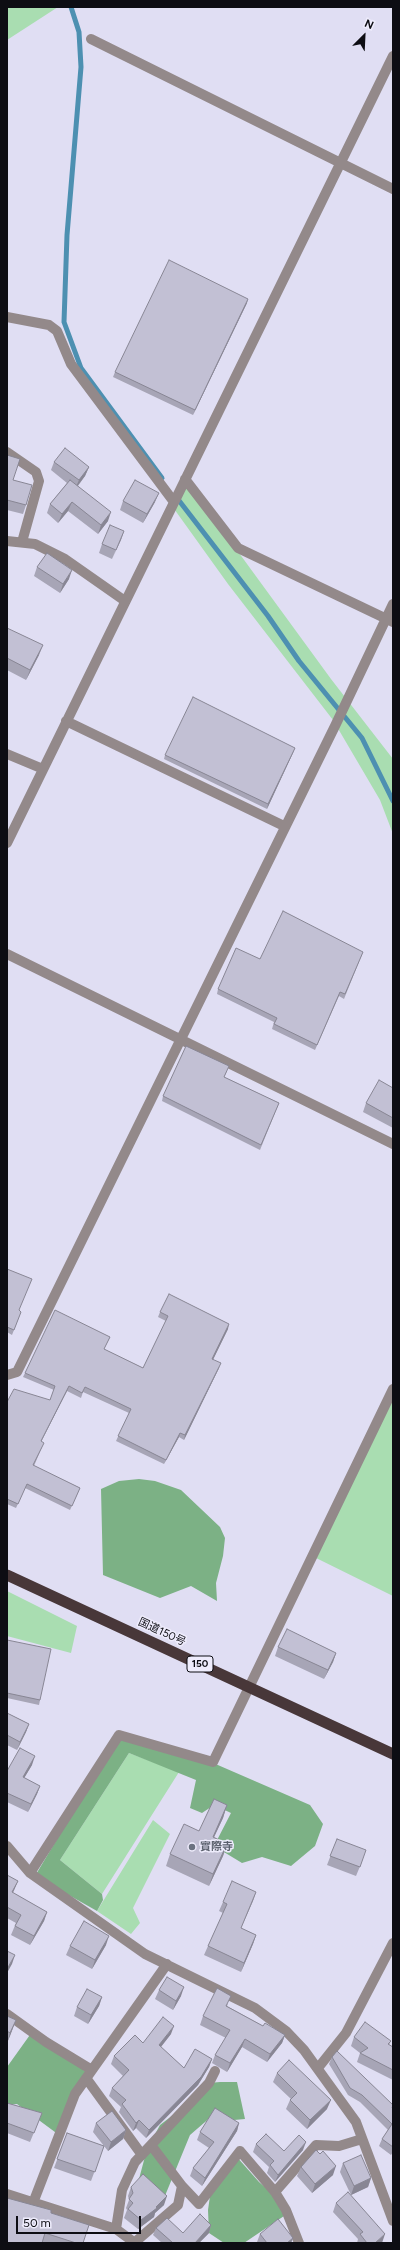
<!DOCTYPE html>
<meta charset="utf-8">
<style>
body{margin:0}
#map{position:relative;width:400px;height:2250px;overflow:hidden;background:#e0def3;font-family:Figtree,sans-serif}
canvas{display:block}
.frame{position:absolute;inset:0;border:8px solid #0d0d13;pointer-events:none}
.north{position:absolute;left:344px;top:16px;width:40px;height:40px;-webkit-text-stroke:3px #eeecfc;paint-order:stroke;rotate:24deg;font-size:11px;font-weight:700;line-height:16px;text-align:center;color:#0d0d13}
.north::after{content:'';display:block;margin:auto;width:14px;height:18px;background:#0d0d13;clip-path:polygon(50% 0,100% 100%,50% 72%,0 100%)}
.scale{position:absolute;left:16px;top:2216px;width:125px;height:18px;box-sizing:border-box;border:2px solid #0d0d13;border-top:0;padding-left:5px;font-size:12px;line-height:14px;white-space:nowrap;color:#0d0d13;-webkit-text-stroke:3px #eeecfc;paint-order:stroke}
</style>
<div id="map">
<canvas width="400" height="2250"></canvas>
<div class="frame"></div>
<div class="north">N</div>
<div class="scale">50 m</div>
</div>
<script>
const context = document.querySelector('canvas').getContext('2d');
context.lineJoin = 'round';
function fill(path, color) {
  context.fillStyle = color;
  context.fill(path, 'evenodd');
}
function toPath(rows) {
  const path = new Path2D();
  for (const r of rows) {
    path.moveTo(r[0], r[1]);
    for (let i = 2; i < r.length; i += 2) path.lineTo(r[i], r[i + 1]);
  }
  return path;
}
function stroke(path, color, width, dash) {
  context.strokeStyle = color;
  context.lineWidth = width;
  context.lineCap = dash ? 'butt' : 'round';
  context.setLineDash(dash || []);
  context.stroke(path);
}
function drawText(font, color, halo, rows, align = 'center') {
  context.font = font + ' Figtree,"Noto Sans JP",sans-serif';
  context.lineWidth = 3;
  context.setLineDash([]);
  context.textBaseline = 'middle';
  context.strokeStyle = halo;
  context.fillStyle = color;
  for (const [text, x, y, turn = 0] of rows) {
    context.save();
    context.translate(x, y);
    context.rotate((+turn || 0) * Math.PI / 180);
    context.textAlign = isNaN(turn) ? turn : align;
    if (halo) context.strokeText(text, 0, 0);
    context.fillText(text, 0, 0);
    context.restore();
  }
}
const green = toPath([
 [7,7,58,7,7,40],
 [185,479,331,679,393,759,393,834,380,800,333,720,228,584,172,506],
 [393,1398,393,1596,312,1556],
 [7,1591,77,1626,71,1653,7,1636],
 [129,1753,179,1772,102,1894,60,1860],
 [153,1820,170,1834,133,1908,140,1923,131,1934,97,1911]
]);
const forest = toPath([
 [139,1479,155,1481,181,1490,220,1527,225,1538,223,1556,216,1583,217,1601,191,1586,160,1598,103,1575,101,1489,119,1481],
 [119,1735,204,1759,310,1805,323,1824,315,1846,291,1866,262,1857,242,1863,214,1846,231,1813,214,1805,202,1813,190,1808,196,1780,129,1753,60,1860,102,1894,103,1900,97,1911,35,1876],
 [32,2032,89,2074,59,2135,17,2104,7,2105,7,2067],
 [220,2082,237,2082,245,2119,234,2120,212,2116,190,2135,162,2203,139,2179,147,2149,160,2125,195,2098,209,2083],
 [236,2156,259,2182,279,2199,284,2216,244,2243,224,2243,209,2233,208,2210,211,2189]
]);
const stream = toPath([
 [71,7,79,32,81,67,67,235,64,322,81,368,162,478],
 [177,498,268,616,299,661,362,738,393,801]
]);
const minor = toPath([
 [91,39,393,189],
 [7,317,49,325,57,331,71,364,174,502],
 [7,452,36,472,39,481,22,542],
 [185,479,238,548,393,622],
 [7,541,35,544,65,559,125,601],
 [66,721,284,826],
 [7,754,43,769],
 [7,843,393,56],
 [7,954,393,1144],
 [7,1375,17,1372,335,726,393,604],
 [7,1846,30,1873,145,1954,255,2008,286,2031,304,2050,356,2122,393,2221],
 [30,1873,119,1735,213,1762,393,1389],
 [7,2014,46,2042,92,2070],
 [318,2068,346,2033,393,1943],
 [86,2078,142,2155],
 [182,2186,199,2204,240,2151,275,2192,286,2210,299,2243],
 [275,2192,316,2145,339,2146,362,2139],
 [7,2194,116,2229,135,2243],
 [33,2203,75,2094,167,1964],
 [116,2229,122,2190,135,2162,209,2083,215,2071],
 [134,2243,178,2205,182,2186,151,2145]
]);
const trunk = toPath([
 [7,1575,393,1754]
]);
const wall = toPath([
 [247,303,193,415,113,377,115,372],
 [7,455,13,480,26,505,23,514,7,510],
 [54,462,89,467,85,476,78,486,108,521,98,534,68,511,58,523,47,513,50,504,67,483,51,470],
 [123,501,155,502,143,523,120,510],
 [124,531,112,559,99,553,102,544],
 [37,567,69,579,60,593,34,576],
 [7,628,39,655,26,680,7,670],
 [295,748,267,809,164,759,165,755],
 [363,952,344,999,339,996,315,1050,272,1029,274,1022,217,994,218,989,260,959],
 [227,1071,224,1077,279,1103,260,1150,162,1101,163,1096],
 [393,1088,393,1128,363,1112,366,1103],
 [7,1269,19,1311,21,1312,12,1335,7,1332],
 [160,1312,228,1329,213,1359,219,1368,184,1440,179,1437,164,1464,116,1441,129,1413,83,1392,81,1398,67,1391,41,1441,42,1447,34,1466,80,1488,70,1510,25,1488,16,1508,7,1504,7,1402,50,1400,54,1390,23,1377,25,1373,110,1337,104,1349,143,1368,166,1321,158,1317],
 [7,1640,40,1700,39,1705,7,1698],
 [278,1647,336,1653,333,1662,324,1679,275,1656],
 [7,1713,29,1724,26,1732,17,1750,7,1745],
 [32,1765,24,1778,40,1786,37,1794,28,1812,7,1802,7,1771],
 [227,1805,223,1818,214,1837,227,1844,223,1856,209,1886,166,1866,170,1854,199,1831],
 [337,1839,363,1859,356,1876,327,1865],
 [7,1875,18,1881,13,1893,47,1912,44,1921,30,1945,11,1935,16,1923,7,1918],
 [256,1892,241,1928,256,1935,253,1944,241,1972,204,1955,208,1946,223,1913,219,1911,223,1902],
 [106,1945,92,1969,66,1955,70,1946],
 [159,1990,181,1996,173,2010,155,1999],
 [102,1997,99,2006,88,2024,74,2016,77,2007],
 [228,2004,227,2006,263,2026,285,2035,282,2043,267,2062,242,2047,227,2072,212,2063,215,2055,226,2038,200,2025,203,2016],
 [7,2016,16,2020,7,2043],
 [171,2034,161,2047,184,2068,212,2059,209,2067,198,2085,146,2138,136,2128,133,2131,119,2112,121,2107,109,2096,112,2088,123,2076,111,2064,114,2056,143,2043],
 [354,2037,391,2041,389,2045,393,2047,393,2080,357,2062,360,2053,351,2046],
 [332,2057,393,2108,393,2152,391,2155,379,2146,382,2139,388,2130,360,2102,348,2095,329,2064],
 [277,2073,327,2109,307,2129,286,2109,290,2100,291,2099,273,2082],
 [7,2103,42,2113,30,2142,7,2133],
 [96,2123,126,2130,123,2139,108,2151,104,2146,91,2181,54,2168,67,2133,104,2146,93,2132],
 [239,2123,237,2131,202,2186,190,2176,193,2168,209,2148,197,2140,200,2132],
 [256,2144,284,2151,303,2150,275,2182,267,2173,269,2167,253,2152],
 [343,2163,371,2178,368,2187,351,2195,340,2172],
 [301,2167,333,2175,312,2193,297,2176],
 [131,2187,164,2205,155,2213,154,2217,138,2229,124,2218,127,2210,126,2208,129,2200,128,2196],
 [336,2203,382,2243,357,2243,358,2239,333,2212],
 [51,2213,83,2243,7,2243],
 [211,2225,209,2233,199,2243,162,2243,153,2235,156,2228,183,2233],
 [260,2234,293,2238,291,2243,257,2243,257,2242]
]);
const shadedWall = toPath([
 [248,299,247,303,193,415,195,410],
 [89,467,85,476,75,489,79,480],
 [159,493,155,502,143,523,147,514],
 [72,502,68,511,58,523,62,514],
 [111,512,108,521,98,534,101,525],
 [124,531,121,540,112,559,116,550],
 [72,570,69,579,60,593,63,584],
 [43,645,39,655,26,680,30,670],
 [295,748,293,753,267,809,268,804],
 [229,1324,228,1329,211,1364,212,1359],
 [221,1363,219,1368,184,1440,185,1435],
 [69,1386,67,1391,39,1446,41,1441],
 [180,1433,179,1437,164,1464,166,1460],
 [336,1653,333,1662,324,1679,328,1670],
 [29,1724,26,1732,17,1750,20,1742],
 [35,1756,32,1765,20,1785,23,1777],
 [40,1786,37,1794,28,1812,31,1804],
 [227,1805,223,1818,208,1850,213,1837],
 [227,1844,223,1856,209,1886,213,1874],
 [18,1881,14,1890,8,1901,12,1892],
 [256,1892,253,1901,237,1937,241,1928],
 [47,1912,44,1921,30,1945,34,1936],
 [256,1935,253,1944,241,1972,244,1963],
 [109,1936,106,1945,92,1969,95,1960],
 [15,1955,12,1964,7,1973,7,1969],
 [184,1987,181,1996,173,2010,176,2001],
 [102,1997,99,2006,88,2024,91,2015],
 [16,2020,10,2036,7,2043,10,2033],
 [174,2026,171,2034,156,2053,159,2045],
 [285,2035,282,2043,267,2062,270,2054],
 [245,2039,242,2047,227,2072,230,2063],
 [212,2059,209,2067,198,2085,146,2138,149,2130],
 [331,2100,327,2109,307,2129,310,2120],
 [139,2120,136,2128,133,2131,136,2123],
 [239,2123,237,2131,202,2186,205,2178],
 [126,2130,123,2139,108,2151,111,2142],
 [306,2142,303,2150,275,2182,278,2175],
 [336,2166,333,2175,312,2193,315,2184],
 [371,2178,368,2187,351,2195,354,2186],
 [167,2196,164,2205,155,2213,154,2217,138,2229,141,2220],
 [211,2225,209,2233,199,2243,195,2243],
 [385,2234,382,2243,375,2243],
 [293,2238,291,2243,287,2243]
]);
const building = toPath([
 [169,260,248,299,195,410,115,372,169,260],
 [65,448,89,467,79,480,54,462,65,448],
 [7,455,20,459,13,480,32,485,26,505,7,500,7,455],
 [70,480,111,512,101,525,72,502,62,514,50,504,70,480],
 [135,480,159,493,147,514,123,501,135,480],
 [110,525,124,531,116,550,102,544,110,525],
 [47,553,72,570,63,584,37,567,47,553],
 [7,628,43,645,30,670,7,658,7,628],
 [193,697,295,748,268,804,165,755,193,697],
 [283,911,363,952,345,994,340,992,317,1045,274,1024,277,1018,218,989,236,948,260,959,283,911],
 [186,1046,229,1066,224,1077,279,1103,261,1145,163,1096,186,1046],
 [379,1080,393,1088,393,1118,366,1103,379,1080],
 [7,1269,32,1279,19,1310,21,1312,14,1330,7,1327,7,1328,7,1269],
 [169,1294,229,1324,212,1359,221,1363,185,1435,180,1433,166,1460,118,1436,131,1409,85,1387,82,1393,69,1386,41,1441,44,1443,33,1465,80,1488,72,1506,27,1484,18,1504,7,1499,7,1402,14,1389,50,1400,55,1386,25,1373,55,1310,110,1337,104,1349,143,1368,168,1316,160,1312,169,1294],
 [287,1629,336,1653,328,1670,278,1647,287,1629],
 [7,1640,51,1649,40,1700,7,1693,7,1640],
 [7,1713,29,1724,20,1742,7,1735,7,1713],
 [20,1748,35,1756,23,1777,40,1786,31,1804,7,1793,7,1771,20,1748],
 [214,1799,227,1805,213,1837,227,1844,213,1874,170,1854,184,1824,199,1831,214,1799],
 [337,1839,366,1850,360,1867,330,1856,337,1839],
 [7,1875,18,1881,12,1892,47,1912,34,1936,15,1926,21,1915,7,1907,7,1875],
 [232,1881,256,1892,241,1928,256,1935,244,1963,208,1946,227,1904,223,1902,232,1881],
 [84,1921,109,1936,95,1960,70,1946,84,1921],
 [7,1951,15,1955,7,1969,7,1951],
 [167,1977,184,1987,176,2001,159,1990,167,1977],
 [217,1988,231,1996,226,2006,263,2026,265,2023,285,2035,270,2054,245,2039,230,2063,215,2055,230,2030,203,2016,217,1988],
 [87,1989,102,1997,91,2015,77,2007,87,1989],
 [7,2016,16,2020,10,2033,7,2031,7,2016],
 [163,2017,174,2026,159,2045,184,2068,195,2049,212,2059,201,2077,149,2130,139,2120,136,2123,122,2104,126,2100,112,2088,129,2070,114,2056,135,2035,143,2043,163,2017],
 [365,2022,391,2041,388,2044,393,2047,393,2070,360,2053,368,2048,354,2037,365,2022],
 [337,2051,393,2105,393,2106,392,2108,393,2108,393,2147,382,2139,392,2124,362,2095,350,2088,332,2057,337,2051],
 [289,2060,331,2100,310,2120,290,2100,297,2093,277,2073,289,2060],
 [7,2103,42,2113,34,2133,7,2123,7,2103],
 [215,2108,239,2123,205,2178,193,2168,214,2142,200,2132,215,2108],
 [112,2111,126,2130,111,2142,96,2123,112,2111],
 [67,2133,104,2146,95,2172,57,2159,67,2133],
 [266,2134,284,2151,299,2135,306,2142,278,2175,270,2165,274,2161,256,2144,266,2134],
 [316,2150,320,2154,323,2151,336,2166,315,2184,301,2167,316,2150],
 [361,2155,371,2178,354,2186,343,2163,361,2155],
 [143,2174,167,2196,156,2207,157,2208,141,2220,128,2209,133,2203,129,2199,133,2193,131,2187,143,2174],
 [348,2192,385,2234,375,2243,367,2243,360,2234,363,2232,336,2203,348,2192],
 [7,2198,51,2210,51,2213,89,2225,83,2243,76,2243,45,2233,42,2243,7,2243,7,2198],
 [200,2214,211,2225,195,2243,173,2243,156,2228,167,2218,183,2233,200,2214],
 [278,2219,293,2238,287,2243,267,2243,260,2234,278,2219]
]);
const markers = [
 [192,1847,4,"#6b7280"]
];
const shields = [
 [200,1664,26]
];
const shieldNames = [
 ["150",200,1664]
];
const streetNames = [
 ["国道150号",162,1632,25]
];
const worshipNames = [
 ["實際寺",200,1847]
];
fill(green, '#a9ddb1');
fill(forest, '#7cb185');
stroke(stream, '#4d90b1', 5);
stroke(minor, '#93898a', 10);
stroke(trunk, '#483739', 11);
fill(wall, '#a7a5b6');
fill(shadedWall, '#888694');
fill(building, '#c2c0d4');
stroke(building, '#888694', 1);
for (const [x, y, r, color] of markers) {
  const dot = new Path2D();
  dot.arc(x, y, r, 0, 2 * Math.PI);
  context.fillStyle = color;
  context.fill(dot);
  stroke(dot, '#eeecfc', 1.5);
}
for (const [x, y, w] of shields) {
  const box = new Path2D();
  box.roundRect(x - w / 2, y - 8, w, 16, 3);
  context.fillStyle = '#eeecfc';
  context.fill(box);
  stroke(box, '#0d0d13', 1);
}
drawText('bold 10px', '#0d0d13', null, shieldNames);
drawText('11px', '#0d0d13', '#eeecfc', streetNames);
drawText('bold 11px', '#5b616d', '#eeecfc', worshipNames, 'left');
</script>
